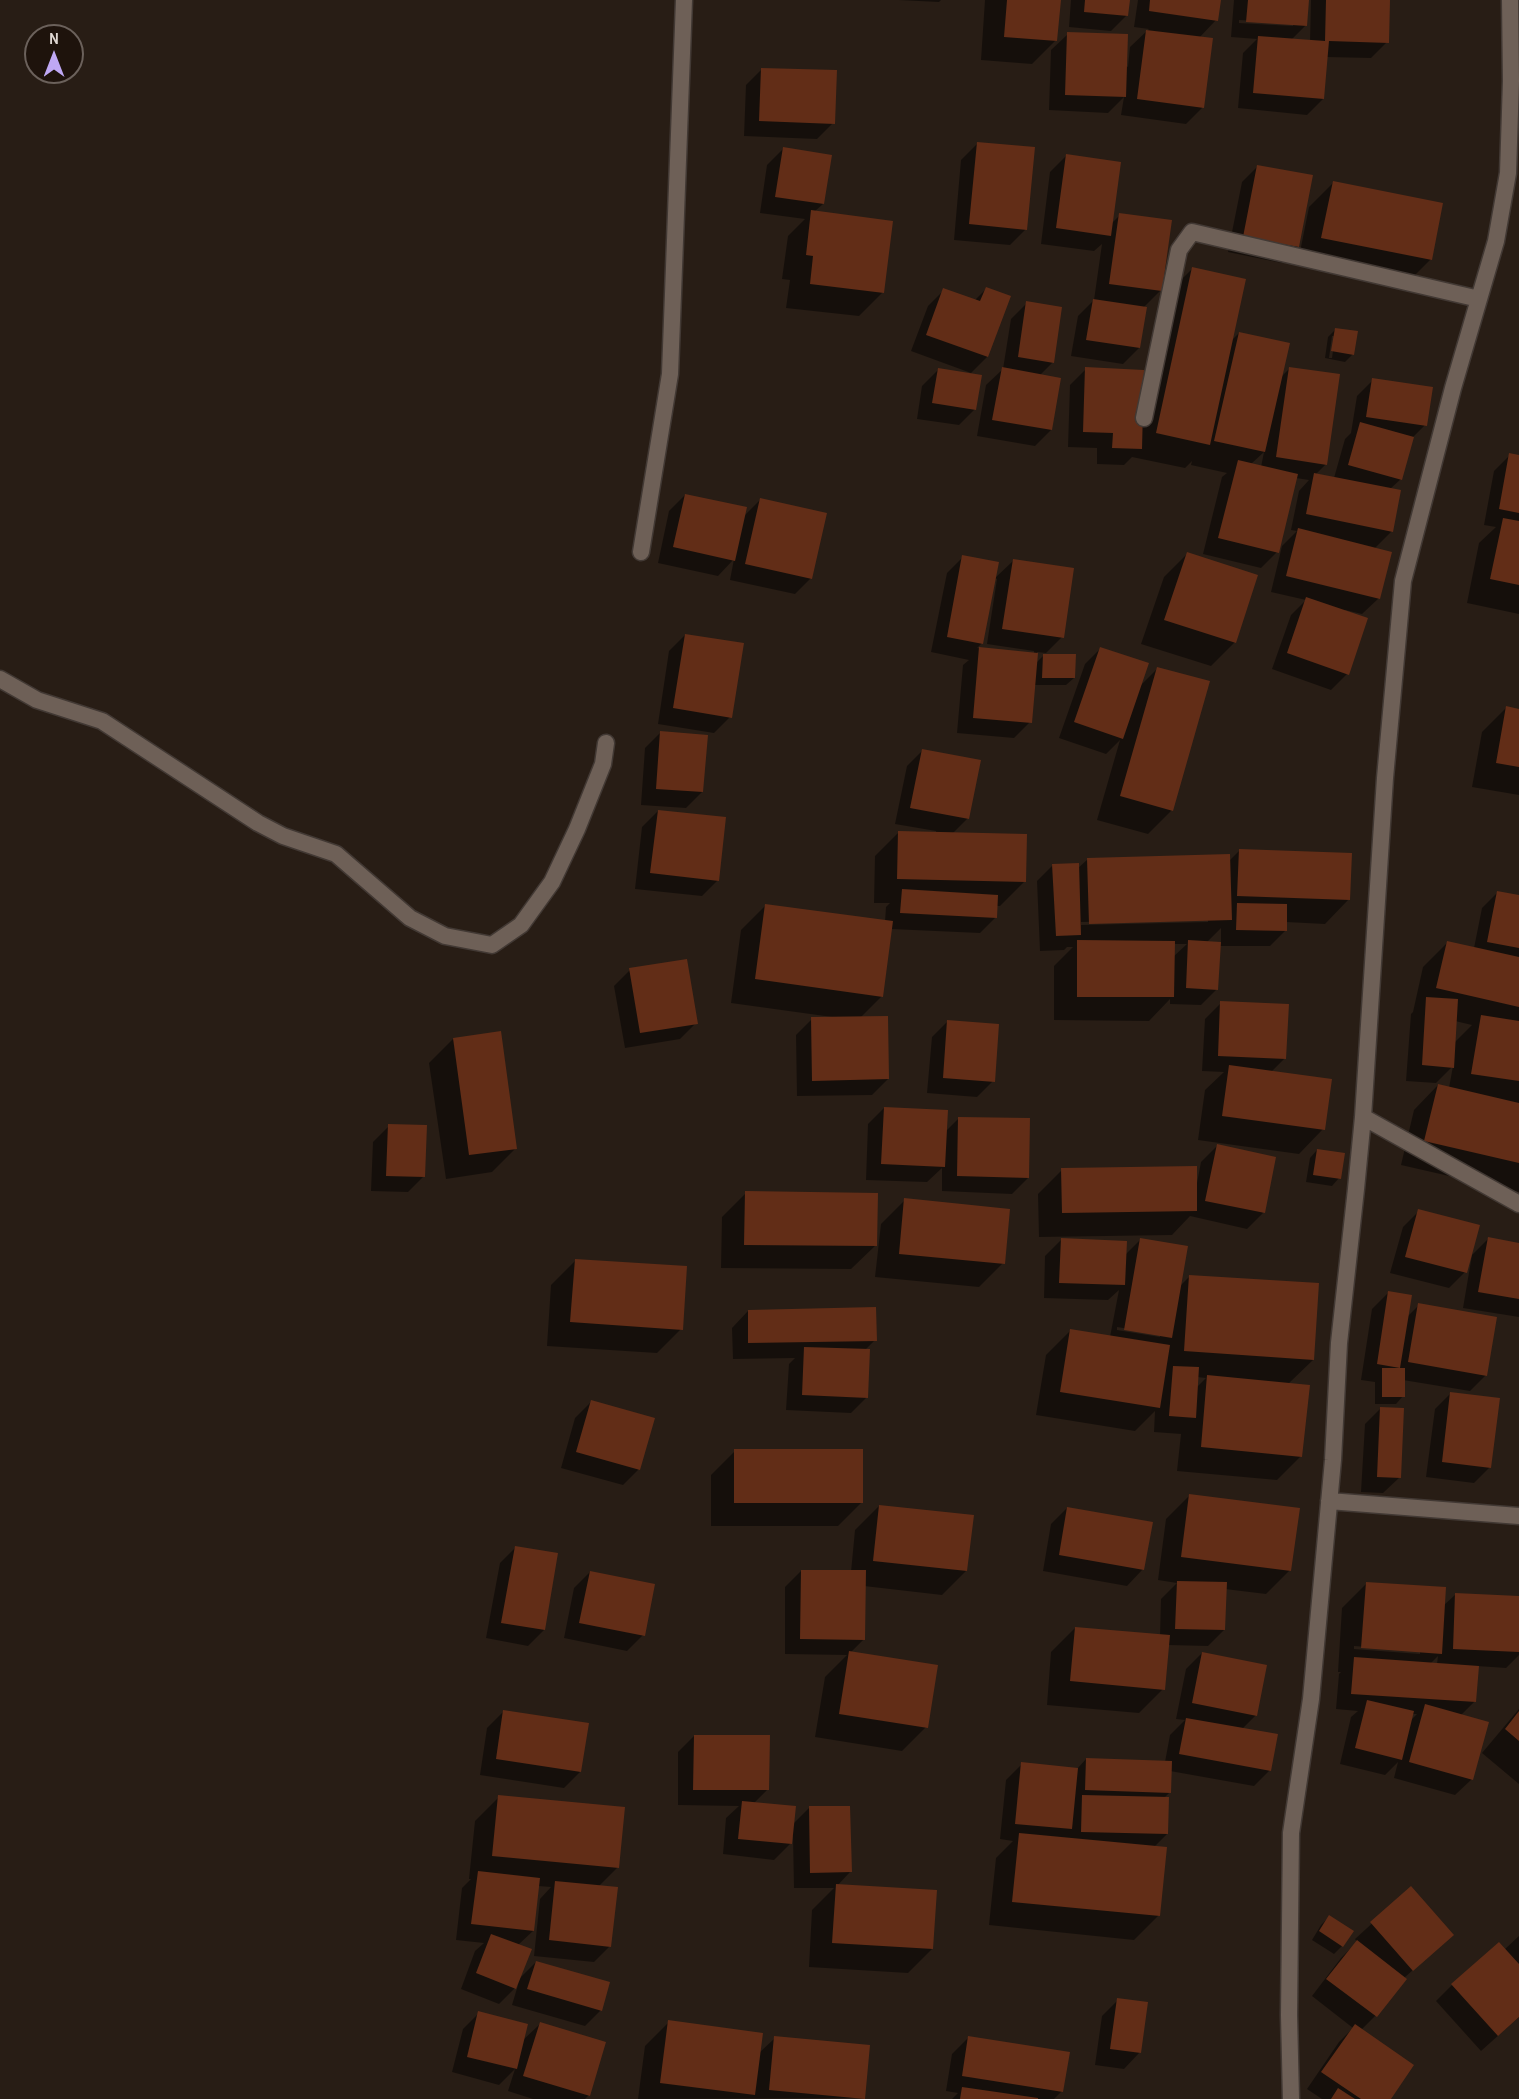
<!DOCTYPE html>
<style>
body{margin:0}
#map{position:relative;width:1519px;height:2099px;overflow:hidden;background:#281d15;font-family:"Archivo Narrow",sans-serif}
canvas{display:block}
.north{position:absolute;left:24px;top:24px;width:60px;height:60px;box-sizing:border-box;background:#1e130c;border:2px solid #6b615b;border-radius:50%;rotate:0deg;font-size:16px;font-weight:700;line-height:24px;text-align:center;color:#dfd7d2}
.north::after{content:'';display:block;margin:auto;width:21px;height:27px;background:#bfa8f4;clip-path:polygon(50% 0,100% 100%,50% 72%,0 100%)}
</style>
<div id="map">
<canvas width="1519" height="2099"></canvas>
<div class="north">N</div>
</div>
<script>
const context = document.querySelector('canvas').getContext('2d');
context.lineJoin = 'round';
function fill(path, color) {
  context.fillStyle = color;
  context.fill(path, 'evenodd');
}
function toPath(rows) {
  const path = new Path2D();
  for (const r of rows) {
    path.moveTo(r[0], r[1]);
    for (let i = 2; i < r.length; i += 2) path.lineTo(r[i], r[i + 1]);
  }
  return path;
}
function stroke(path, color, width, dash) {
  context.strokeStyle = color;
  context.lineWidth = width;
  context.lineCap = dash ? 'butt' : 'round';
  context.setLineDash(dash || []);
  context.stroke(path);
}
const shadow = toPath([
 [899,0,941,0,939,2],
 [985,0,1059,0,1056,40,1032,64,981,60],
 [1071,0,1128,0,1127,15,1111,31,1069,27],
 [1138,0,1219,0,1216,20,1199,38,1202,108,1186,124,1121,115,1124,97,1108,113,1049,110,1051,50,1068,34,1128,67,1130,47,1149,29,1134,27],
 [1234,0,1308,0,1306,25,1291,40,1310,42,1311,0,1388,0,1387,42,1371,58,1326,57,1323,99,1307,115,1238,108,1243,53,1257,39,1231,37],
 [1239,20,1293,23,1293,26,1239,23],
 [762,69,833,123,817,139,744,136,746,85],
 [977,144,1026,229,1010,245,954,240,961,160],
 [783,149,823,204,814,212,883,292,859,316,786,308,790,280,782,279,788,236,805,219,760,213,767,165],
 [1066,156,1112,223,1120,215,1161,290,1143,308,1139,348,1123,364,1071,356,1078,316,1094,300,1102,244,1094,251,1041,244,1050,172],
 [1258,166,1298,247,1282,263,1228,252,1242,182],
 [1333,183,1431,259,1407,283,1298,262,1309,207],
 [1192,269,1230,342,1239,333,1280,378,1290,368,1326,464,1315,475,1334,478,1345,439,1351,433,1357,396,1373,380,1425,425,1412,438,1401,479,1390,489,1392,531,1374,549,1379,598,1362,614,1345,610,1347,674,1331,690,1272,669,1291,615,1306,600,1271,592,1282,546,1297,531,1291,530,1299,491,1309,480,1296,478,1277,552,1261,568,1203,554,1222,477,1227,473,1191,465,1192,461,1185,468,1132,457,1124,465,1097,464,1097,448,1068,447,1070,385,1086,369,1141,409,1168,293],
 [1264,452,1261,467,1251,464],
 [986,289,1009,297,987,357,971,373,911,351,928,306,944,290,974,301],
 [1027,303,1053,362,1039,376,1051,430,1035,446,977,436,986,385,1003,369,1011,319],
 [1336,329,1353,354,1345,362,1325,358,1328,337],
 [1332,336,1335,336,1332,358,1329,358],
 [938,370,975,409,959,425,917,419,922,386],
 [1510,455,1519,457,1519,614,1467,603,1479,543,1496,527,1484,525,1494,471],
 [685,495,743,517,760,500,811,578,795,594,730,580,734,559,718,576,658,563,669,511],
 [1188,553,1235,642,1211,666,1141,644,1164,577],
 [963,557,982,643,977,648,1034,654,1034,651,987,644,997,579,995,578,1013,561,1062,637,1044,655,1074,678,1066,685,1034,685,1030,722,1014,738,957,733,963,665,969,660,931,652,947,573],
 [1037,652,1046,653,1036,663],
 [685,635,730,717,714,733,658,724,669,651],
 [1101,648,1140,686,1158,668,1172,810,1148,834,1097,820,1120,740,1106,754,1059,738,1085,664],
 [1506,708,1519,710,1519,795,1472,787,1482,732],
 [661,732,702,792,686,808,641,805,645,748],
 [923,750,968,818,952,834,1024,882,1000,906,996,906,996,917,980,933,891,929,882,996,860,1018,888,1079,872,1095,797,1096,796,1035,812,1019,832,1018,832,1017,731,1003,741,930,765,906,885,922,886,907,890,903,874,903,875,856,899,832,936,833,936,831,895,824,907,766],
 [658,811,718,880,702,896,635,889,642,827],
 [1240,850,1349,899,1325,924,1286,922,1286,930,1270,946,1219,946,1217,989,1201,1005,1170,1004,1170,999,1149,1021,1054,1020,1054,966,1073,947,1067,947,1064,950,1040,951,1037,881,1053,865,1077,869,1088,859,1229,861],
 [1208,919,1208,922,1081,925,1081,922],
 [1221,928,1221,944,1206,943],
 [1173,944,1187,944,1173,957],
 [1498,892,1519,896,1519,1192,1401,1165,1414,1110,1438,1085,1449,1088,1453,1066,1436,1083,1406,1081,1411,1014,1413,1012,1423,967,1447,943,1474,948,1482,908],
 [1455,1021,1472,1025,1454,1043],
 [630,970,696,1023,680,1039,625,1048,614,986],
 [1221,1003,1285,1058,1271,1072,1323,1129,1299,1154,1198,1140,1205,1090,1224,1072,1202,1071,1205,1019],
 [948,1021,993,1081,977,1097,927,1093,932,1037],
 [453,1039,516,1148,492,1172,446,1179,429,1063],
 [884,1108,945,1132,959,1118,1028,1178,1012,1194,942,1191,942,1168,927,1182,866,1180,868,1124],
 [389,1126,424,1176,408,1192,371,1191,373,1142],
 [1217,1146,1263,1213,1247,1229,1190,1216,1172,1235,1039,1237,1038,1194,1062,1170,1197,1183,1201,1162],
 [1317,1150,1339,1178,1332,1186,1306,1182,1310,1158],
 [746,1193,876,1245,851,1269,721,1268,722,1217],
 [905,1200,1003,1263,979,1287,875,1277,881,1224],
 [1419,1211,1465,1272,1449,1288,1390,1273,1403,1227],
 [1488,1239,1519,1244,1519,1317,1463,1308,1472,1255],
 [1061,1240,1125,1255,1140,1240,1179,1287,1190,1276,1313,1360,1288,1384,1301,1456,1277,1480,1177,1471,1181,1434,1154,1432,1155,1411,1135,1431,1036,1415,1046,1355,1070,1331,1110,1337,1119,1290,1108,1300,1044,1298,1045,1256],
 [1117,1327,1160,1334,1160,1337,1117,1330],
 [1197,1377,1206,1378,1197,1387],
 [575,1261,681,1329,657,1353,547,1346,551,1285],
 [1388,1293,1407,1317,1419,1305,1486,1375,1470,1391,1403,1380,1403,1396,1396,1404,1375,1404,1375,1382,1361,1380,1372,1309],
 [748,1311,875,1340,865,1350,867,1397,851,1413,786,1410,789,1364,795,1358,733,1359,732,1328],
 [1451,1393,1490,1467,1474,1483,1426,1477,1435,1409],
 [591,1402,639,1469,623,1485,561,1468,575,1418],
 [1381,1408,1400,1477,1383,1493,1361,1492,1365,1424],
 [735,1451,862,1502,838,1526,711,1526,711,1475],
 [1190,1495,1290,1570,1266,1594,1225,1589,1224,1630,1208,1646,1168,1645,1163,1689,1139,1713,1047,1705,1051,1652,1075,1628,1160,1636,1161,1599,1177,1583,1158,1580,1166,1519],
 [879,1506,966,1571,942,1595,864,1586,864,1639,850,1653,926,1727,902,1751,815,1737,825,1677,847,1655,785,1654,785,1587,801,1571,851,1572,855,1530],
 [1067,1508,1143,1569,1127,1586,1043,1571,1051,1524],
 [516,1547,544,1630,528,1646,486,1638,500,1563],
 [590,1572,643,1635,627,1651,564,1638,574,1588],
 [1367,1583,1443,1606,1456,1594,1519,1597,1519,1655,1506,1668,1477,1666,1475,1701,1460,1716,1472,1779,1455,1795,1394,1778,1398,1762,1385,1775,1340,1764,1351,1717,1358,1711,1336,1709,1339,1674,1341,1672,1338,1672,1342,1608],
 [1354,1646,1420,1651,1420,1654,1354,1649],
 [1438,1656,1437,1664,1430,1664],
 [1412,1714,1417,1714,1410,1721],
 [1202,1653,1256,1715,1242,1729,1270,1770,1254,1786,1170,1771,1170,1792,1164,1798,1167,1834,1154,1847,1158,1916,1134,1940,989,1925,996,1858,1013,1841,1000,1839,1006,1780,1022,1764,1077,1769,1086,1759,1165,1762,1170,1735,1185,1720,1176,1719,1186,1669],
 [1519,1709,1519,1784,1482,1753],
 [503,1712,580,1772,564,1788,480,1775,487,1728],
 [694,1736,767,1790,754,1803,792,1825,809,1808,850,1872,837,1886,932,1949,908,1973,809,1967,812,1910,834,1888,794,1888,793,1836,791,1836,790,1844,774,1860,723,1854,726,1818,739,1806,678,1805,678,1752],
 [499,1797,618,1867,598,1887,610,1946,594,1962,534,1956,540,1899,551,1887,538,1886,533,1931,518,1945,518,1980,536,1962,601,2010,585,2026,512,2005,518,1985,499,2004,461,1989,475,1951,484,1943,456,1940,462,1888,471,1879,469,1879,475,1821],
 [1411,1888,1452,1935,1404,1978,1375,2016,1361,2030,1389,2099,1322,2099,1307,2089,1339,2042,1353,2028,1312,1996,1341,1958,1357,1942,1355,1939],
 [1329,1917,1342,1946,1334,1954,1312,1940,1321,1925],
 [1519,1936,1519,2017,1481,2051,1436,2001,1452,1985,1504,1950],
 [1118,2000,1140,2052,1124,2069,1095,2065,1102,2016],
 [479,2013,522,2041,540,2024,589,2095,585,2099,533,2099,508,2091,515,2069,499,2085,452,2072,463,2029],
 [669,2022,759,2053,775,2038,864,2098,638,2099,645,2046],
 [968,2038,1062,2091,1054,2099,952,2099,958,2093,946,2091,952,2054]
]);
const building = toPath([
 [1007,0,1061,0,1057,41,1004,37],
 [1085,0,1130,0,1128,16,1084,12],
 [1150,0,1221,0,1218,21,1149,11],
 [1248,0,1309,0,1307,26,1246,22],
 [1326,0,1390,0,1389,43,1329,41,1324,99,1253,93,1258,36,1325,41],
 [1146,30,1213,38,1204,108,1137,99],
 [1067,32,1128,34,1126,97,1065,95],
 [761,68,837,70,835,124,759,121],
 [977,142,1035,147,1027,230,969,224],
 [783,147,832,155,824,204,775,197],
 [1066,154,1121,162,1111,236,1056,228],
 [1257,165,1313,175,1299,247,1243,237],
 [1333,181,1443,203,1432,260,1321,238],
 [811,210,893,221,884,293,810,284,813,256,806,255],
 [1119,213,1172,220,1162,291,1109,284],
 [1192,267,1246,279,1210,445,1156,433],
 [986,287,1011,296,988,357,926,335,943,288,980,301],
 [1093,299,1147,307,1140,348,1086,340],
 [1026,301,1062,307,1054,363,1018,357],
 [1335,328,1358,331,1354,355,1331,351],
 [1239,332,1290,343,1265,452,1214,441],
 [1002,367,1061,378,1052,430,992,420],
 [1085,367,1144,370,1142,449,1112,448,1113,433,1083,432],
 [1289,367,1340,374,1327,465,1276,457],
 [938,368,982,375,976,410,932,403],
 [1372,378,1433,387,1427,426,1366,417],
 [1360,422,1414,437,1402,480,1348,465],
 [1509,453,1519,455,1519,513,1499,509],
 [1238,460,1298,474,1279,553,1218,538],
 [1314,473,1401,490,1393,532,1306,514],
 [685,494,747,507,735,561,673,547],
 [760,498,827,513,812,579,745,564],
 [1503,518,1519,521,1519,585,1490,579],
 [1298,528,1392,552,1380,599,1286,576],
 [1187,552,1258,575,1236,643,1164,620],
 [962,555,999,562,983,644,947,637],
 [1013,559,1074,568,1064,638,1002,629],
 [1306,597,1368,618,1349,675,1287,653],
 [685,634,744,643,732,718,673,708],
 [979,647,1038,653,1032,723,973,718],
 [1100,647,1149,663,1123,739,1074,722],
 [1043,654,1076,654,1075,678,1042,678],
 [1157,667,1210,681,1173,811,1120,796],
 [1506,706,1519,709,1519,767,1496,763],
 [660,731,708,735,703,792,656,789],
 [922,749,981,760,969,819,910,808],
 [658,810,726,817,719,881,650,873],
 [898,831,1027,834,1026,882,897,879],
 [1239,849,1352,853,1350,900,1237,896],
 [1230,854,1232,920,1089,924,1087,858],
 [1079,863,1081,935,1056,936,1052,864],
 [902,889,998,895,997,918,900,913],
 [1497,891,1519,895,1519,948,1487,942],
 [1237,903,1287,904,1287,931,1236,930],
 [765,904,893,921,883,997,755,979],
 [1077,940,1175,941,1174,997,1077,997],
 [1188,940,1221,942,1218,990,1186,988],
 [1447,941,1519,957,1519,1007,1436,988],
 [687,959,698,1024,640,1033,629,968],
 [1426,997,1458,999,1454,1068,1422,1065],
 [1220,1001,1289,1004,1286,1059,1218,1056],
 [1481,1015,1519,1021,1519,1081,1471,1074],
 [888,1016,889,1079,812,1081,811,1017],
 [947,1020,999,1024,995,1082,943,1078],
 [501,1031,517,1149,469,1155,453,1038],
 [1229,1065,1332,1079,1325,1130,1222,1116],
 [1438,1084,1519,1103,1519,1163,1424,1141],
 [884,1107,948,1110,945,1167,881,1164],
 [958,1117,1030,1118,1029,1178,957,1176],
 [388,1124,427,1125,425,1177,386,1176],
 [1217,1144,1276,1157,1265,1213,1205,1201],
 [1317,1149,1345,1153,1341,1179,1313,1175],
 [1197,1166,1197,1211,1062,1213,1061,1168],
 [745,1191,878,1193,877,1246,744,1245],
 [904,1198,1010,1209,1005,1264,899,1254],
 [1418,1209,1480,1225,1467,1273,1405,1257],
 [1488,1237,1519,1243,1519,1299,1478,1292],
 [1061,1238,1127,1241,1125,1285,1059,1283],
 [1140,1238,1188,1246,1172,1338,1124,1330],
 [575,1259,687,1266,683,1330,570,1322],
 [1189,1275,1319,1283,1314,1360,1184,1351],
 [1388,1291,1412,1295,1400,1368,1377,1364],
 [1418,1303,1497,1317,1487,1376,1408,1362],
 [876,1307,877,1341,748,1343,748,1310],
 [1070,1329,1170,1345,1160,1408,1060,1392],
 [804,1347,870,1349,868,1398,802,1395],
 [1173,1366,1199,1367,1196,1418,1169,1416],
 [1382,1368,1405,1368,1405,1397,1382,1397],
 [1207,1375,1310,1385,1302,1457,1201,1447],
 [1450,1392,1500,1398,1491,1468,1442,1462],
 [591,1400,655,1418,640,1470,576,1452],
 [1380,1407,1404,1408,1401,1478,1377,1477],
 [734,1449,863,1449,863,1503,734,1503],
 [1189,1494,1300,1508,1291,1571,1181,1557],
 [879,1505,974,1515,967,1571,873,1561],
 [1067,1507,1153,1522,1144,1570,1059,1555],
 [515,1546,558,1553,545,1630,501,1623],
 [801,1570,866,1570,865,1640,800,1639],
 [590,1571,655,1584,645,1636,579,1623],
 [1177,1581,1227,1582,1225,1630,1175,1629],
 [1366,1582,1446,1587,1442,1654,1361,1648],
 [1455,1593,1519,1596,1519,1652,1453,1649],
 [1075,1627,1170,1635,1165,1690,1070,1681],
 [849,1651,938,1665,928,1728,839,1714],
 [1202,1652,1267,1665,1257,1716,1192,1703],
 [1354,1657,1479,1666,1476,1702,1351,1694],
 [1367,1700,1414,1711,1402,1760,1355,1748],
 [1425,1704,1489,1722,1473,1780,1409,1762],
 [503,1710,589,1723,581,1772,496,1759],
 [1519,1711,1519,1741,1505,1729],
 [1186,1718,1278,1734,1271,1771,1179,1754],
 [694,1735,770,1735,769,1790,693,1790],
 [1086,1758,1172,1761,1171,1793,1085,1790],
 [1021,1762,1078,1768,1072,1829,1015,1824],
 [498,1795,625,1807,619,1868,492,1856],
 [1082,1795,1169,1797,1168,1834,1081,1832],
 [742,1801,796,1806,792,1844,738,1839],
 [809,1806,850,1806,852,1872,810,1873],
 [1019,1833,1167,1847,1160,1916,1012,1902],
 [478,1871,540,1878,534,1931,471,1924],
 [555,1881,618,1887,611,1947,549,1940],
 [836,1884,937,1890,933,1949,832,1943],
 [1411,1886,1454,1935,1413,1971,1370,1922],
 [1329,1915,1354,1931,1343,1947,1319,1931],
 [491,1934,532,1949,516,1989,476,1973],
 [1357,1940,1407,1979,1377,2017,1326,1979],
 [1499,1942,1519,1964,1519,2017,1498,2036,1451,1984],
 [536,1961,610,1982,602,2011,527,1989],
 [1117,1998,1148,2002,1141,2053,1110,2049],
 [478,2011,528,2024,517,2069,467,2057],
 [668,2020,763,2033,755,2095,660,2083],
 [540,2022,606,2042,590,2096,523,2076],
 [1355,2024,1414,2065,1391,2099,1361,2099,1321,2072],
 [774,2036,870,2045,865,2099,769,2090],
 [968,2036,1070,2052,1063,2092,962,2076],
 [962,2087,1038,2098,1038,2099,960,2099],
 [1338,2088,1355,2099,1331,2099]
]);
const minor = toPath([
 [1144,418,1179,250,1192,232,1479,299],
 [641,552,670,374,684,0],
 [0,679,37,700,102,721,258,823,283,836,336,854,410,918,445,936,492,945,521,925,552,882,577,829,603,764,606,743],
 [1363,1117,1519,1204],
 [1329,1501,1519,1516],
 [1291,2099,1289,2015,1291,1833,1311,1699,1333,1460,1339,1343,1356,1189,1363,1117,1385,778,1403,581,1453,388,1496,241,1508,173,1511,81,1510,0]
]);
fill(shadow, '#0007');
fill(building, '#622d17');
stroke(minor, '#423934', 19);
stroke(minor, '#6e6057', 16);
</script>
